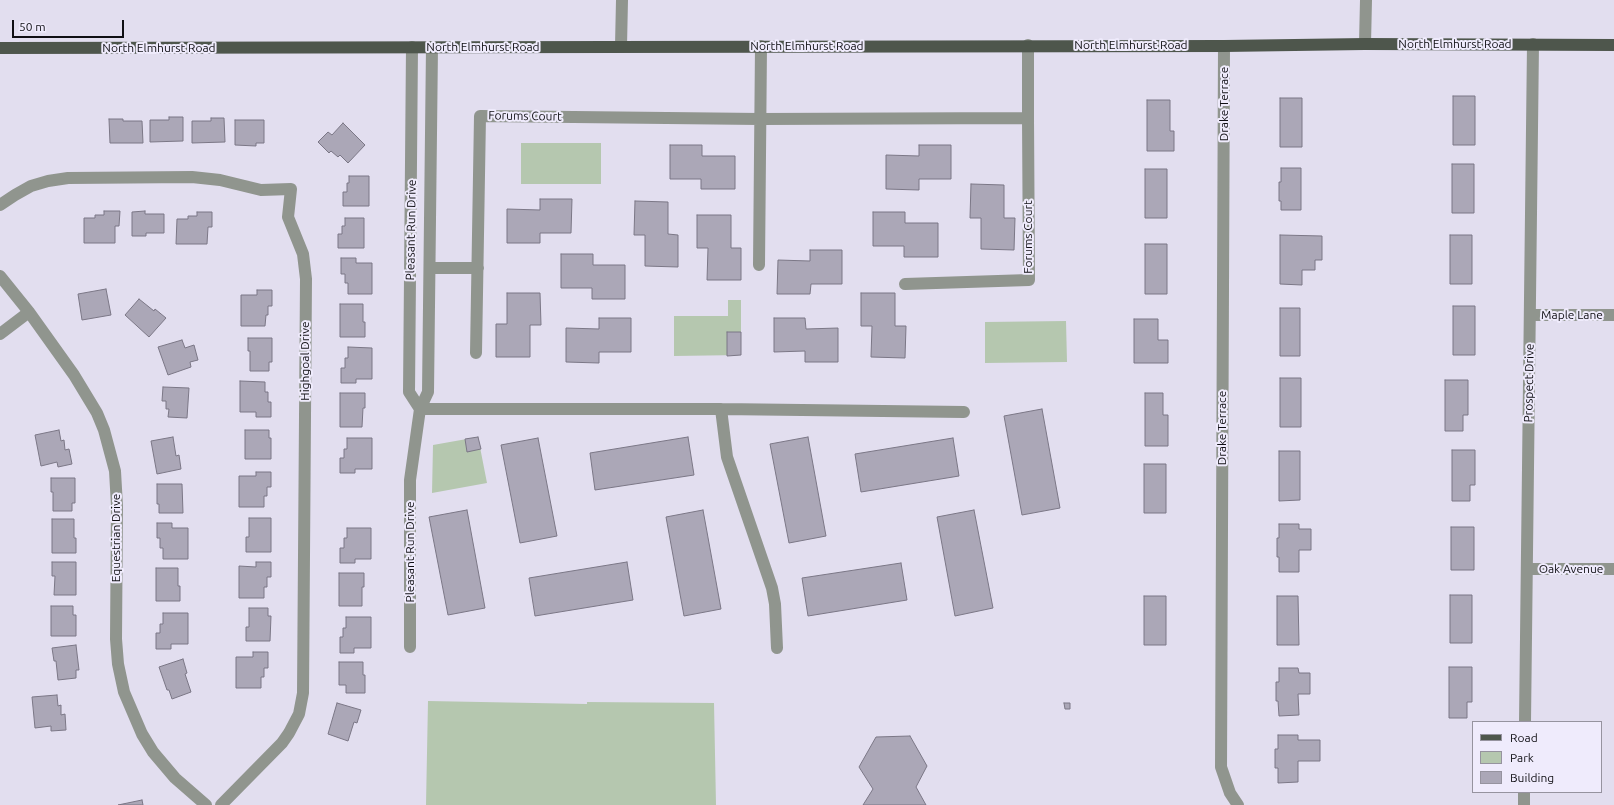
<!DOCTYPE html>
<style>
body{margin:0}
#map{position:relative;width:1614px;height:805px;overflow:hidden;background:#e2deef;font-family:Ubuntu,sans-serif}
canvas{display:block}
.legend{position:absolute;left:1472px;top:721px;width:130px;height:72px;box-sizing:border-box;background:#efebfc;border:1px solid #96939f;margin:0;padding:5px 7px;list-style:none;font-size:12px;color:#100f14}
.legend li{display:flex;align-items:center;gap:8px;height:20px}
.legend b{width:20px;border:1px solid #96939f}
.scale{position:absolute;left:12px;top:20px;width:112px;height:18px;box-sizing:border-box;border:2px solid #100f14;border-top:0;padding-left:5px;font-size:12px;line-height:14px;white-space:nowrap;color:#100f14;-webkit-text-stroke:3px #efebfc;paint-order:stroke}
</style>
<div id="map">
<canvas width="1614" height="805"></canvas>
<ul class="legend">
<li><b style="height:5px;background:#4e564c"></b>Road</li>
<li><b style="height:11px;background:#b5c7af"></b>Park</li>
<li><b style="height:11px;background:#aba7b7"></b>Building</li>
</ul>
<div class="scale">50 m</div>
</div>
<script>
const context = document.querySelector('canvas').getContext('2d');
context.lineJoin = 'round';
function fill(path, color) {
  context.fillStyle = color;
  context.fill(path, 'evenodd');
}
function toPath(rows) {
  const path = new Path2D();
  for (const r of rows) {
    path.moveTo(r[0], r[1]);
    for (let i = 2; i < r.length; i += 2) path.lineTo(r[i], r[i + 1]);
  }
  return path;
}
function stroke(path, color, width, dash) {
  context.strokeStyle = color;
  context.lineWidth = width;
  context.lineCap = dash ? 'butt' : 'round';
  context.setLineDash(dash || []);
  context.stroke(path);
}
function drawText(font, color, halo, rows, align = 'center') {
  context.font = font + ' Ubuntu,sans-serif';
  context.lineWidth = 4;
  context.setLineDash([]);
  context.textBaseline = 'middle';
  context.strokeStyle = halo;
  context.fillStyle = color;
  for (const [text, x, y, turn = 0] of rows) {
    context.save();
    context.translate(x, y);
    context.rotate((+turn || 0) * Math.PI / 180);
    context.textAlign = isNaN(turn) ? turn : align;
    if (halo) context.strokeText(text, 0, 0);
    context.fillText(text, 0, 0);
    context.restore();
  }
}
const green = toPath([
 [521,143,601,143,601,184,521,184],
 [728,300,741,300,741,355,674,356,674,316,728,316],
 [1066,321,1067,362,985,363,985,322],
 [478,437,487,483,432,493,433,445],
 [428,701,587,704,587,702,714,703,716,805,426,805]
]);
const building = toPath([
 [1453,96,1475,96,1475,145,1453,145,1453,96],
 [1280,98,1302,98,1302,147,1280,147,1280,98],
 [1147,100,1170,100,1170,131,1174,131,1174,151,1147,151,1147,100],
 [169,117,183,117,183,141,150,142,150,120,169,120,169,117],
 [211,118,224,118,225,142,192,143,192,121,211,121,211,118],
 [109,119,123,119,123,121,142,121,143,143,110,143,109,119],
 [235,120,264,120,264,143,256,143,256,146,235,145,235,120],
 [343,123,365,145,348,163,340,155,338,157,331,151,329,153,318,142,328,132,332,135,343,123],
 [670,145,702,145,702,156,735,156,735,189,701,189,701,179,670,179,670,145],
 [919,145,951,145,951,179,919,179,919,190,886,189,886,155,919,156,919,145],
 [1452,164,1474,164,1474,213,1452,213,1452,164],
 [1281,168,1301,168,1301,210,1281,210,1281,201,1279,201,1279,182,1281,182,1281,168],
 [1145,169,1167,169,1167,218,1145,218,1145,169],
 [349,176,369,176,369,206,343,206,343,192,347,192,347,183,349,183,349,176],
 [971,184,1004,185,1004,218,1015,218,1014,250,981,249,981,218,970,218,971,184],
 [540,199,572,199,571,233,540,233,540,243,507,243,507,209,540,210,540,199],
 [635,201,668,202,668,234,678,235,678,267,645,266,645,235,634,235,635,201],
 [104,211,120,211,119,226,115,226,115,243,84,243,84,218,95,218,95,215,104,215,104,211],
 [145,211,145,214,164,214,164,233,146,233,146,236,132,236,132,212,145,211],
 [197,212,212,212,212,227,208,227,207,244,176,244,177,219,188,219,188,216,197,216,197,212],
 [873,212,905,212,905,223,938,223,938,257,904,257,904,246,873,246,873,212],
 [697,215,731,215,731,248,741,248,741,280,707,280,708,248,697,248,697,215],
 [345,218,364,218,364,248,338,248,338,234,342,234,342,226,345,226,345,218],
 [1280,235,1322,236,1322,260,1315,260,1315,270,1302,270,1302,285,1280,284,1280,235],
 [1450,235,1472,235,1472,284,1450,284,1450,235],
 [1145,244,1167,244,1167,294,1145,294,1145,244],
 [810,250,842,250,842,284,811,284,810,294,777,294,778,260,810,261,810,250],
 [561,254,593,254,593,265,625,265,625,299,592,299,592,288,561,288,561,254],
 [341,258,356,258,356,263,372,263,372,294,348,294,348,283,345,283,345,274,341,274,341,258],
 [106,289,111,315,82,320,78,294,106,289],
 [257,290,272,290,272,306,268,306,268,315,266,315,265,326,241,326,241,295,257,295,257,290],
 [507,293,540,293,541,325,530,325,530,357,496,357,496,324,507,324,507,293],
 [861,293,895,293,895,326,906,326,905,358,871,357,872,326,861,326,861,293],
 [139,299,154,311,155,309,166,318,149,337,125,315,139,299],
 [340,304,363,304,363,322,365,322,365,337,340,337,340,304],
 [1453,306,1475,306,1475,355,1453,355,1453,306],
 [1280,308,1300,308,1300,356,1280,356,1280,308],
 [599,318,631,318,631,352,599,352,599,363,566,362,566,328,599,329,599,318],
 [774,318,805,318,806,329,838,328,838,362,805,362,805,351,774,352,774,318],
 [1134,319,1158,319,1158,340,1168,340,1168,363,1134,363,1134,319],
 [727,332,741,332,741,355,727,356,727,332],
 [248,338,272,338,272,362,269,362,269,371,250,371,250,351,248,351,248,338],
 [182,340,185,348,194,345,198,360,190,362,191,367,168,375,158,347,182,340],
 [348,347,372,348,372,379,356,379,356,383,341,383,341,368,345,368,345,358,348,358,348,347],
 [1280,378,1301,378,1301,427,1280,427,1280,378],
 [1445,380,1468,380,1468,415,1463,415,1463,431,1445,431,1445,380],
 [240,381,265,382,265,392,268,392,268,402,271,402,271,417,256,417,256,412,240,412,240,381],
 [163,387,189,388,187,418,168,417,169,409,166,409,166,401,162,401,163,387],
 [340,393,365,393,365,408,363,408,362,427,340,427,340,393],
 [1145,393,1163,393,1163,415,1168,415,1168,446,1145,446,1145,393],
 [1042,409,1060,508,1022,515,1004,416,1042,409],
 [59,430,61,441,64,440,65,450,69,449,72,464,58,467,57,462,41,466,35,435,59,430],
 [245,430,269,430,269,438,271,438,271,459,245,459,245,430],
 [173,437,176,456,179,455,181,469,157,474,151,441,173,437],
 [478,437,481,449,467,452,465,439,478,437],
 [688,437,694,475,595,490,590,453,688,437],
 [808,437,826,536,789,543,770,444,808,437],
 [347,438,372,438,372,469,355,469,355,473,340,473,340,458,344,458,344,449,347,449,347,438],
 [538,438,557,536,520,543,501,445,538,438],
 [953,438,959,476,861,492,855,454,953,438],
 [1452,450,1475,450,1475,485,1470,485,1470,501,1452,501,1452,450],
 [1279,451,1300,451,1300,500,1279,501,1279,451],
 [1144,464,1166,464,1166,513,1144,513,1144,464],
 [256,472,271,472,271,487,267,487,267,496,264,496,264,507,239,507,239,476,256,476,256,472],
 [51,478,75,478,75,503,72,503,72,511,53,511,53,492,51,492,51,478],
 [157,484,182,484,183,513,159,513,159,504,157,504,157,484],
 [467,510,485,608,448,615,429,517,467,510],
 [703,510,721,609,684,616,666,517,703,510],
 [974,510,993,608,955,616,937,517,974,510],
 [249,518,271,518,271,552,246,552,246,537,249,537,249,518],
 [52,519,74,519,74,538,76,538,76,553,52,553,52,519],
 [157,523,172,523,172,528,188,528,188,559,163,559,163,548,160,548,160,538,157,538,157,523],
 [1279,524,1299,524,1299,529,1311,529,1311,550,1299,550,1299,572,1279,572,1279,557,1277,557,1277,538,1279,538,1279,524],
 [1451,527,1474,527,1474,570,1451,570,1451,527],
 [347,528,371,528,371,559,355,559,355,563,340,563,340,548,344,548,344,538,347,538,347,528],
 [52,562,76,562,76,595,54,595,55,576,52,576,52,562],
 [256,562,271,562,271,577,267,577,267,587,264,587,264,598,239,598,239,566,256,567,256,562],
 [627,562,633,600,535,616,529,578,627,562],
 [901,563,907,600,808,616,802,578,901,563],
 [156,568,178,568,178,586,180,586,180,601,156,601,156,568],
 [339,573,364,573,364,587,362,587,362,606,339,606,339,573],
 [1450,595,1472,595,1472,643,1450,643,1450,595],
 [1144,596,1166,596,1166,645,1144,645,1144,596],
 [1277,596,1298,596,1299,645,1277,645,1277,596],
 [51,606,73,606,73,615,76,615,76,636,51,636,51,606],
 [249,608,268,608,268,616,271,616,270,641,246,641,246,627,249,627,249,608],
 [163,613,188,613,188,644,171,644,171,649,156,649,156,633,160,633,160,624,163,624,163,613],
 [346,617,371,617,371,648,354,648,354,653,340,653,340,637,343,637,343,628,346,628,346,617],
 [76,645,79,670,76,670,76,678,58,680,56,661,54,661,52,648,76,645],
 [253,652,268,652,268,668,264,668,264,677,261,677,261,688,236,688,236,657,253,657,253,652],
 [183,659,187,673,185,674,191,692,172,699,169,690,167,690,159,667,183,659],
 [339,662,363,662,363,675,365,675,365,693,346,693,346,685,339,685,339,662],
 [1449,667,1472,667,1472,702,1467,702,1467,718,1449,718,1449,667],
 [1279,668,1298,668,1299,673,1310,673,1310,694,1298,694,1299,715,1279,716,1278,701,1276,701,1276,682,1279,682,1279,668],
 [57,695,58,706,61,705,61,715,65,714,66,730,51,731,51,726,35,728,32,697,57,695],
 [337,703,361,710,357,723,354,722,348,741,328,734,337,703],
 [1064,703,1070,703,1070,709,1065,709,1064,703],
 [1278,735,1298,735,1298,740,1320,740,1320,761,1298,761,1298,782,1278,783,1278,768,1275,768,1275,749,1278,749,1278,735],
 [910,736,927,766,916,787,926,805,863,805,873,789,859,767,876,737,910,736],
 [142,800,143,805,118,805,142,800]
]);
const street = toPath([
 [1365,44,1366,0],
 [621,46,622,0],
 [1224,46,1221,767,1230,793,1238,805],
 [412,47,409,392,420,409],
 [1028,118,1028,45],
 [0,205,15,195,31,186,48,181,68,178,192,177,220,180,261,190,291,189,288,217,303,254,306,279,303,693,299,714,289,733,282,743,221,805],
 [759,265,761,46],
 [430,268,478,268],
 [0,276,29,312,74,375,97,413,104,430,115,471,117,506,116,639,118,664,124,692,142,734,153,752,175,778,206,805],
 [1530,315,1614,315],
 [0,334,29,312],
 [476,353,480,116,760,119,1028,118,1029,280,905,284],
 [420,409,721,409,964,412],
 [721,409,727,457,772,588,775,604,777,648],
 [1527,569,1614,569],
 [410,647,410,480,420,409,428,392,432,47],
 [1525,722,1533,44],
 [1524,805,1524,792]
]);
const primary = toPath([
 [0,48,1224,46,1365,44,1614,45]
]);
const streetNames = [
 ["North Elmhurst Road",1455,44],
 ["North Elmhurst Road",1131,45],
 ["North Elmhurst Road",807,46],
 ["North Elmhurst Road",483,47],
 ["North Elmhurst Road",159,48],
 ["Drake Terrace",1224,104,-90],
 ["Forums Court",525,116,1],
 ["Pleasant Run Drive",411,230,-89],
 ["Forums Court",1028,237,-90],
 ["Maple Lane",1572,315],
 ["Highgoal Drive",305,361,-90],
 ["Prospect Drive",1529,383,-89],
 ["Drake Terrace",1222,428,-90],
 ["Equestrian Drive",116,538,-90],
 ["Pleasant Run Drive",410,552,-90],
 ["Oak Avenue",1571,569]
];
fill(green, '#b5c7af');
fill(building, '#aba7b7');
stroke(building, '#7b7786', 1);
stroke(street, '#90958e', 12);
stroke(primary, '#4e564c', 12);
drawText('12px', '#100f14', '#efebfc', streetNames);
</script>
